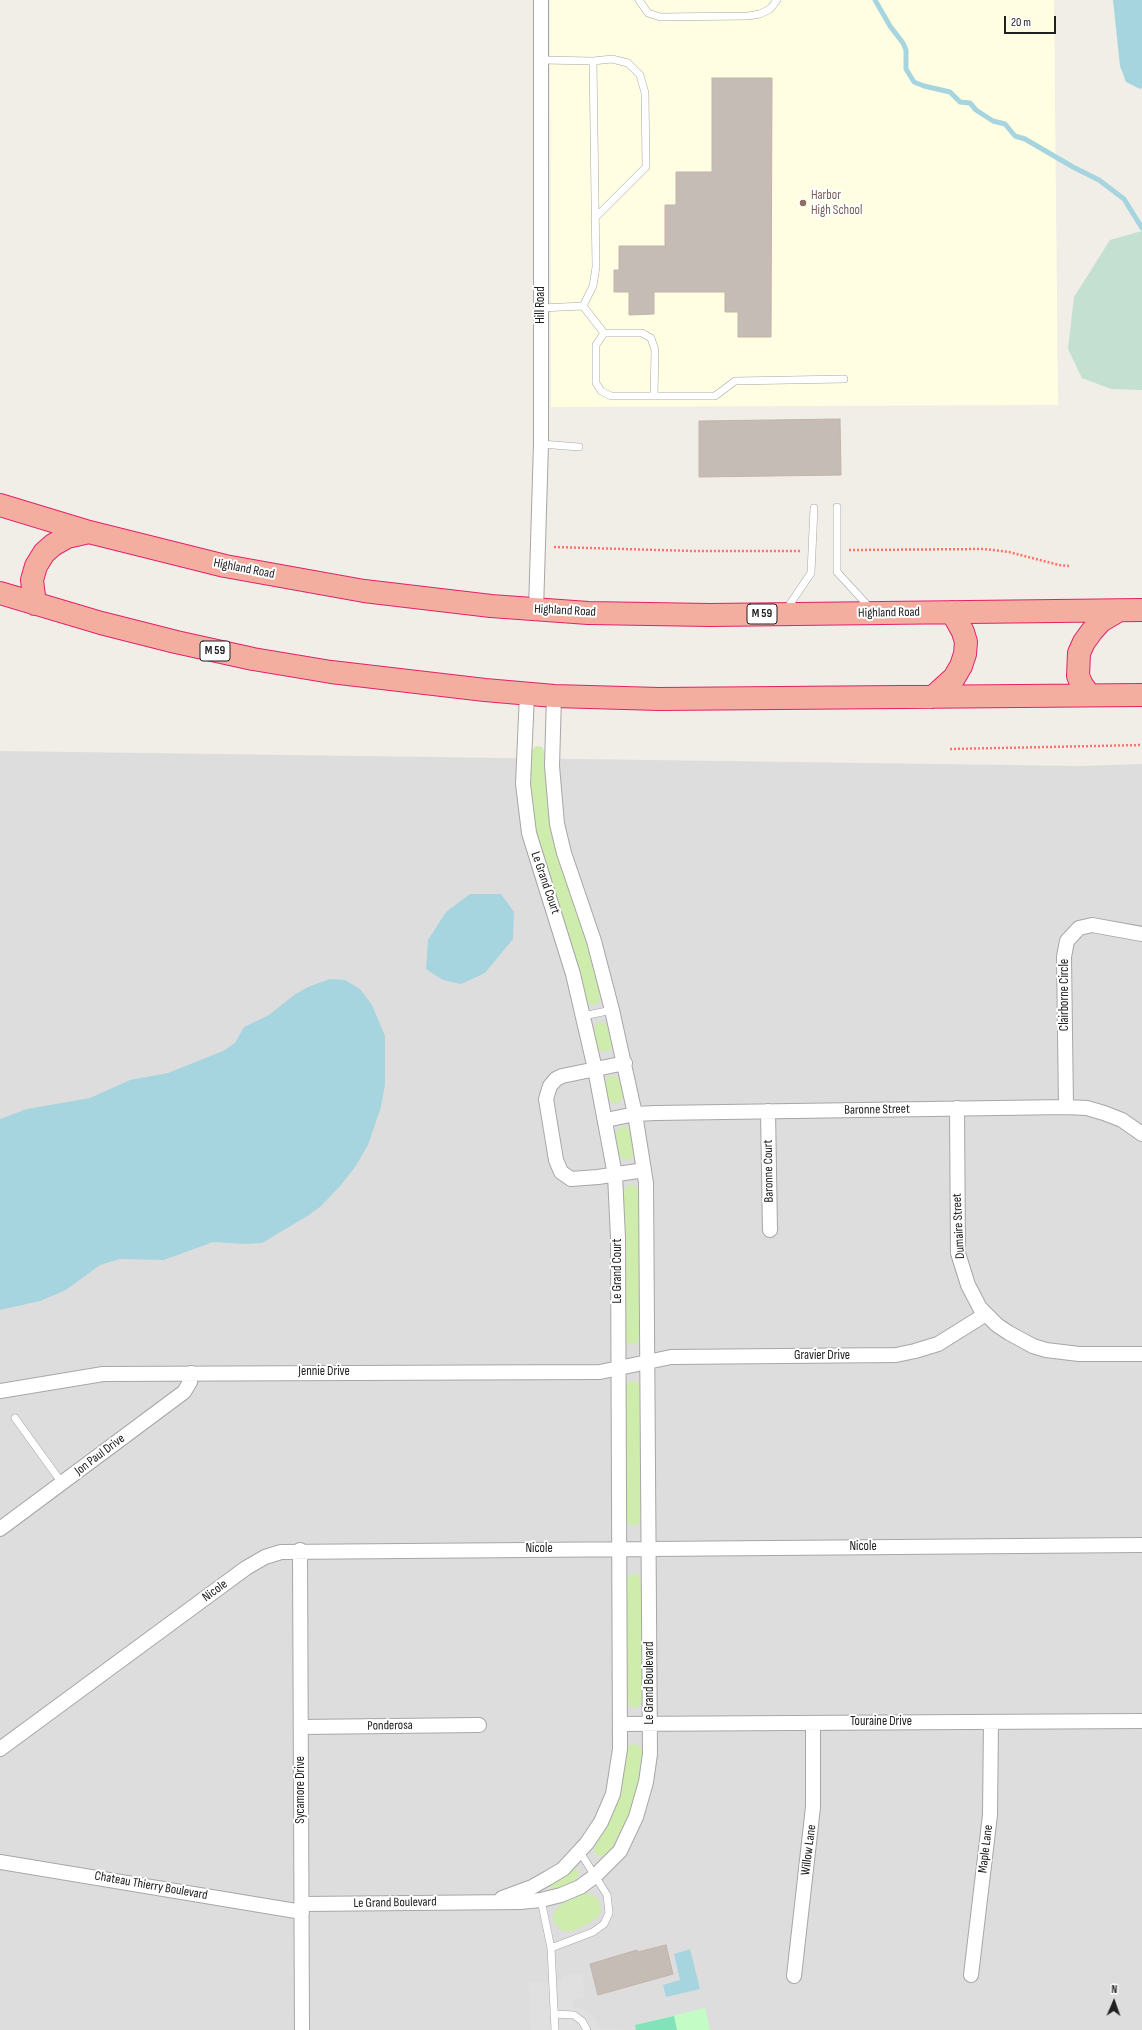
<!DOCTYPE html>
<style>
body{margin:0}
#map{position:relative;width:1142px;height:2030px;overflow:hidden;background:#f1ede7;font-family:"Sofia Sans Condensed",sans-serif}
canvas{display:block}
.north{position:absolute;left:1094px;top:1982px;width:40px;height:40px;-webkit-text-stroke:3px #fff;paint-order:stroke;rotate:2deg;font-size:11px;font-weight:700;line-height:16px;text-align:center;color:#202020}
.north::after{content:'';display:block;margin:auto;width:14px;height:18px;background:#202020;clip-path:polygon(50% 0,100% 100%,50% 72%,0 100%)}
.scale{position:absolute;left:1004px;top:16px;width:52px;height:18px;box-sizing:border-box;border:2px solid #202020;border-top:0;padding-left:5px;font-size:12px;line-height:14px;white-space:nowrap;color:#202020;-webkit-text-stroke:3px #fff;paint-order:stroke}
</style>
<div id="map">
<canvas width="1142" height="2030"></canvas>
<div class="north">N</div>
<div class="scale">20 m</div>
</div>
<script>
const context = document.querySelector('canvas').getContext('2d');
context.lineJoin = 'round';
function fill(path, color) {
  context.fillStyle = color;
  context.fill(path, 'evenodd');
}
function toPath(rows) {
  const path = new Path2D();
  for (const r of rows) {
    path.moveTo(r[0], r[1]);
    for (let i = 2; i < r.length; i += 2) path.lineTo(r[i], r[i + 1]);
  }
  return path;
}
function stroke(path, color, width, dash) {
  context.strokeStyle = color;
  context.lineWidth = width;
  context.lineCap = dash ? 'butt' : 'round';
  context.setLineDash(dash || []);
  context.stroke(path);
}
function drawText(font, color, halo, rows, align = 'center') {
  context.font = font + ' "Sofia Sans Condensed",sans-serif';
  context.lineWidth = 4;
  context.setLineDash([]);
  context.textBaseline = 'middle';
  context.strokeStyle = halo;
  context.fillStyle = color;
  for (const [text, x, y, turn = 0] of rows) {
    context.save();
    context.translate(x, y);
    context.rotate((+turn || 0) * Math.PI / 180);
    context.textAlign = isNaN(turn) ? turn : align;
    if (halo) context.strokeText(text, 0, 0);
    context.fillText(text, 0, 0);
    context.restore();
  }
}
const residential = toPath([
 [0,751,1080,766,1142,764,1142,2030,0,2030]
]);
const education = toPath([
 [550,0,1054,0,1058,405,551,407]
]);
const grass = toPath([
 [536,746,542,747,545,753,546,798,554,845,585,938,601,995,600,1001,595,1005,591,1005,586,1001,570,937,538,841,531,787,530,753],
 [599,1022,605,1023,609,1028,613,1043,610,1050,608,1052,601,1051,597,1046,594,1030,596,1024],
 [610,1076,617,1077,620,1082,623,1098,618,1103,611,1102,608,1097,605,1081],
 [624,1126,630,1130,635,1152,632,1158,626,1160,620,1157,616,1135,618,1129],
 [630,1184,638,1188,639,1216,640,1337,639,1341,634,1345,627,1343,625,1337,623,1191],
 [632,1381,638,1382,641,1388,642,1518,641,1522,635,1526,628,1524,626,1518,625,1388,628,1382],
 [633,1574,639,1575,642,1582,642,1701,639,1707,636,1708,629,1706,627,1700,626,1581,629,1575],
 [633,1744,640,1746,643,1752,637,1790,631,1811,609,1853,606,1856,600,1857,594,1852,595,1846,610,1819,620,1796,627,1751,630,1745],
 [576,1869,579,1872,577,1879,557,1889,551,1890,550,1887,552,1884,571,1870],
 [586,1893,596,1897,599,1901,601,1911,599,1916,591,1922,573,1931,563,1931,559,1928,553,1920,555,1910,563,1903]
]);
const wetland = toPath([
 [1142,231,1142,390,1111,389,1082,378,1068,349,1074,297,1110,240]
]);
const park = toPath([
 [705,2008,710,2030,636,2030,635,2025]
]);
const pitch = toPath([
 [674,2016,677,2030,636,2030,635,2025]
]);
const parking = toPath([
 [582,1974,585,1997,573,2001,573,2007,584,2009,594,2017,599,2028,625,2030,530,2030,529,1982,563,1981,563,1975]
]);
const water = toPath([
 [1113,0,1142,0,1142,88,1140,89,1126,82,1120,66],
 [470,894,501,894,514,912,513,939,485,973,461,984,443,980,426,969,428,940,446,912],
 [330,979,345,980,360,989,372,1005,385,1036,385,1085,381,1107,368,1145,355,1167,341,1185,320,1207,309,1215,262,1243,245,1244,213,1242,164,1260,120,1259,100,1265,66,1290,40,1301,0,1310,0,1119,27,1109,90,1098,130,1080,168,1073,223,1051,235,1043,244,1027,269,1015,294,995,308,987],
 [690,1949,700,1989,666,1997,663,1985,680,1980,674,1954]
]);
const stream = toPath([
 [875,0,890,26,903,43,906,50,906,69,914,82,924,86,950,92,960,102,970,103,976,110,993,121,1005,124,1015,136,1025,139,1073,167,1099,180,1124,199,1142,228]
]);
const building = toPath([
 [712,78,772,78,771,337,738,337,738,312,725,312,725,292,654,292,654,314,629,315,629,292,614,292,614,270,619,270,619,246,665,246,665,205,676,205,676,172,712,172,712,78],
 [840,419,841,475,699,477,699,421,840,419],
 [666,1945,673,1974,598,1995,590,1964,637,1950,638,1952,666,1945]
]);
const path = toPath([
 [554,547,693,551,800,551],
 [849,550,984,549,1009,552,1059,565,1069,566],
 [950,749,1142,745]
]);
const service = toPath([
 [639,0,648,13,660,17,748,16,760,14,770,9,777,0],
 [593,61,612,59,628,63,640,75,645,93,646,167,595,218],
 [583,306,604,333,596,345,596,383,601,391,611,396,715,396,735,381,844,379],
 [541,308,583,306,593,286,596,267,593,61,542,60],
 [604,333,642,333,651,338,655,350,654,396],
 [541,444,579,447],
 [837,507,837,572,871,609],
 [786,610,811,573,814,508],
 [583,1016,612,1010],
 [15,1418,62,1483],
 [541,1900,551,1948,555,2030],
 [551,1948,593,1932,604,1924,609,1913,607,1895,580,1852],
 [554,2014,574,2015,582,2021,587,2030]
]);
const minor = toPath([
 [536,610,541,444,541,0],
 [625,1063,562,1076,556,1079,550,1086,546,1099,556,1160,561,1172,571,1179,598,1177,644,1170],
 [1066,1107,1064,957,1067,941,1079,928,1092,925,1142,934],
 [957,1108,958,1253,968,1285,980,1308,997,1325,1009,1333,1033,1346,1046,1350,1079,1354,1142,1354],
 [768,1111,770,1230],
 [606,1120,635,1114,656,1113,1066,1107,1087,1108,1104,1113,1122,1120,1142,1134],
 [0,1391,103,1374,600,1372,671,1357,896,1355,915,1351,938,1344,986,1314],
 [0,1529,184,1392,190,1382,191,1373],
 [300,1550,302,2030],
 [620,1724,1142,1721],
 [301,1727,479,1725],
 [0,1749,246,1568,265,1557,281,1552,1142,1545],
 [0,1862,302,1912],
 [502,1898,532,1887,548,1878,563,1869,587,1843,601,1822,613,1794,620,1749,618,1238,615,1175,595,1069,573,974,529,833,523,784,527,694],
 [302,1904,520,1902,541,1900,561,1895,580,1887,595,1876,620,1851,636,1817,646,1782,650,1754,646,1183,635,1114,612,1010,594,941,564,853,557,824,552,766,554,696],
 [971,1975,990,1815,991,1722],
 [794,1976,813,1807,813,1723]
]);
const trunk = toPath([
 [0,505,89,532,225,566,364,591,491,606,588,613,710,615,1142,610],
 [0,593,101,623,176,642,253,659,331,672,485,690,554,696,659,699,1142,695],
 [35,604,32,580,36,566,44,553,53,545,67,537,89,532],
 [1089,695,1082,685,1078,676,1079,653,1084,642,1092,631,1101,621,1118,611],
 [933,697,954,678,961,666,965,654,966,642,963,632,952,612]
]);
const markers = [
 [803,203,4,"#8d6e63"]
];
const shields = [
 [762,614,30],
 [215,651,30]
];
const shieldNames = [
 ["M 59",762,614],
 ["M 59",215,651]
];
const educationNames = [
 ["Harbor",811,196],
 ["High School",811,211]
];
const streetNames = [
 ["Hill Road",541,305,-90],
 ["Highland Road",244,569,11],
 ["Highland Road",565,611,3],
 ["Highland Road",889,613,-1],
 ["Le Grand Court",545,883,71],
 ["Clairborne Circle",1065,995,-90],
 ["Baronne Street",877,1110,-1],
 ["Baronne Court",769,1171,-91],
 ["Dumaire Street",959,1226,-93],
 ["Le Grand Court",618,1271,-90],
 ["Gravier Drive",822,1356],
 ["Jennie Drive",324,1372],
 ["Jon Paul Drive",100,1455,-37],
 ["Nicole",863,1547],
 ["Nicole",539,1549],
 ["Nicole",215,1591,-36],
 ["Le Grand Boulevard",650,1683,-90],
 ["Touraine Drive",881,1722],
 ["Ponderosa",390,1726,-1],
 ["Sycamore Drive",301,1790,-90],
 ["Maple Lane",986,1849,-83],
 ["Willow Lane",809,1850,-83],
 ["Chateau Thierry Boulevard",151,1886,10],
 ["Le Grand Boulevard",395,1903,-1]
];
fill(residential, '#dedddd');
fill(education, '#fffee2');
fill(grass, '#ceecab');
fill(wetland, '#c3e0d1');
fill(park, '#c3fcc5');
fill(pitch, '#82e2b9');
fill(parking, '#e0e0e0');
fill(water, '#a6d5e0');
stroke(stream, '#a6d5e0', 5);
fill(building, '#c6bcb6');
stroke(building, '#c4b3a8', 1);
stroke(service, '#a7a7a7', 8);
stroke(minor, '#a7a7a7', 16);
stroke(trunk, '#e2216b', 24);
stroke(path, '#ff736a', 2.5, [2, 2]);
stroke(service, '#fff', 7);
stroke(minor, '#fff', 14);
stroke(trunk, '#f4aea0', 22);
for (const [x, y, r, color] of markers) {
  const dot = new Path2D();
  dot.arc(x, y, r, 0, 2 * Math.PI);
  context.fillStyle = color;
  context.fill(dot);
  stroke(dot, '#fff', 1.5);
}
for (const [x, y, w] of shields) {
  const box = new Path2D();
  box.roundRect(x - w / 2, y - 10, w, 20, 3);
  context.fillStyle = '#fff';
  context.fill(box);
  stroke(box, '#202020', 1);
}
drawText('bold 12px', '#202020', null, shieldNames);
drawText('13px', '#785e54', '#fff', educationNames, 'left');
drawText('13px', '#202020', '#fff', streetNames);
</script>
